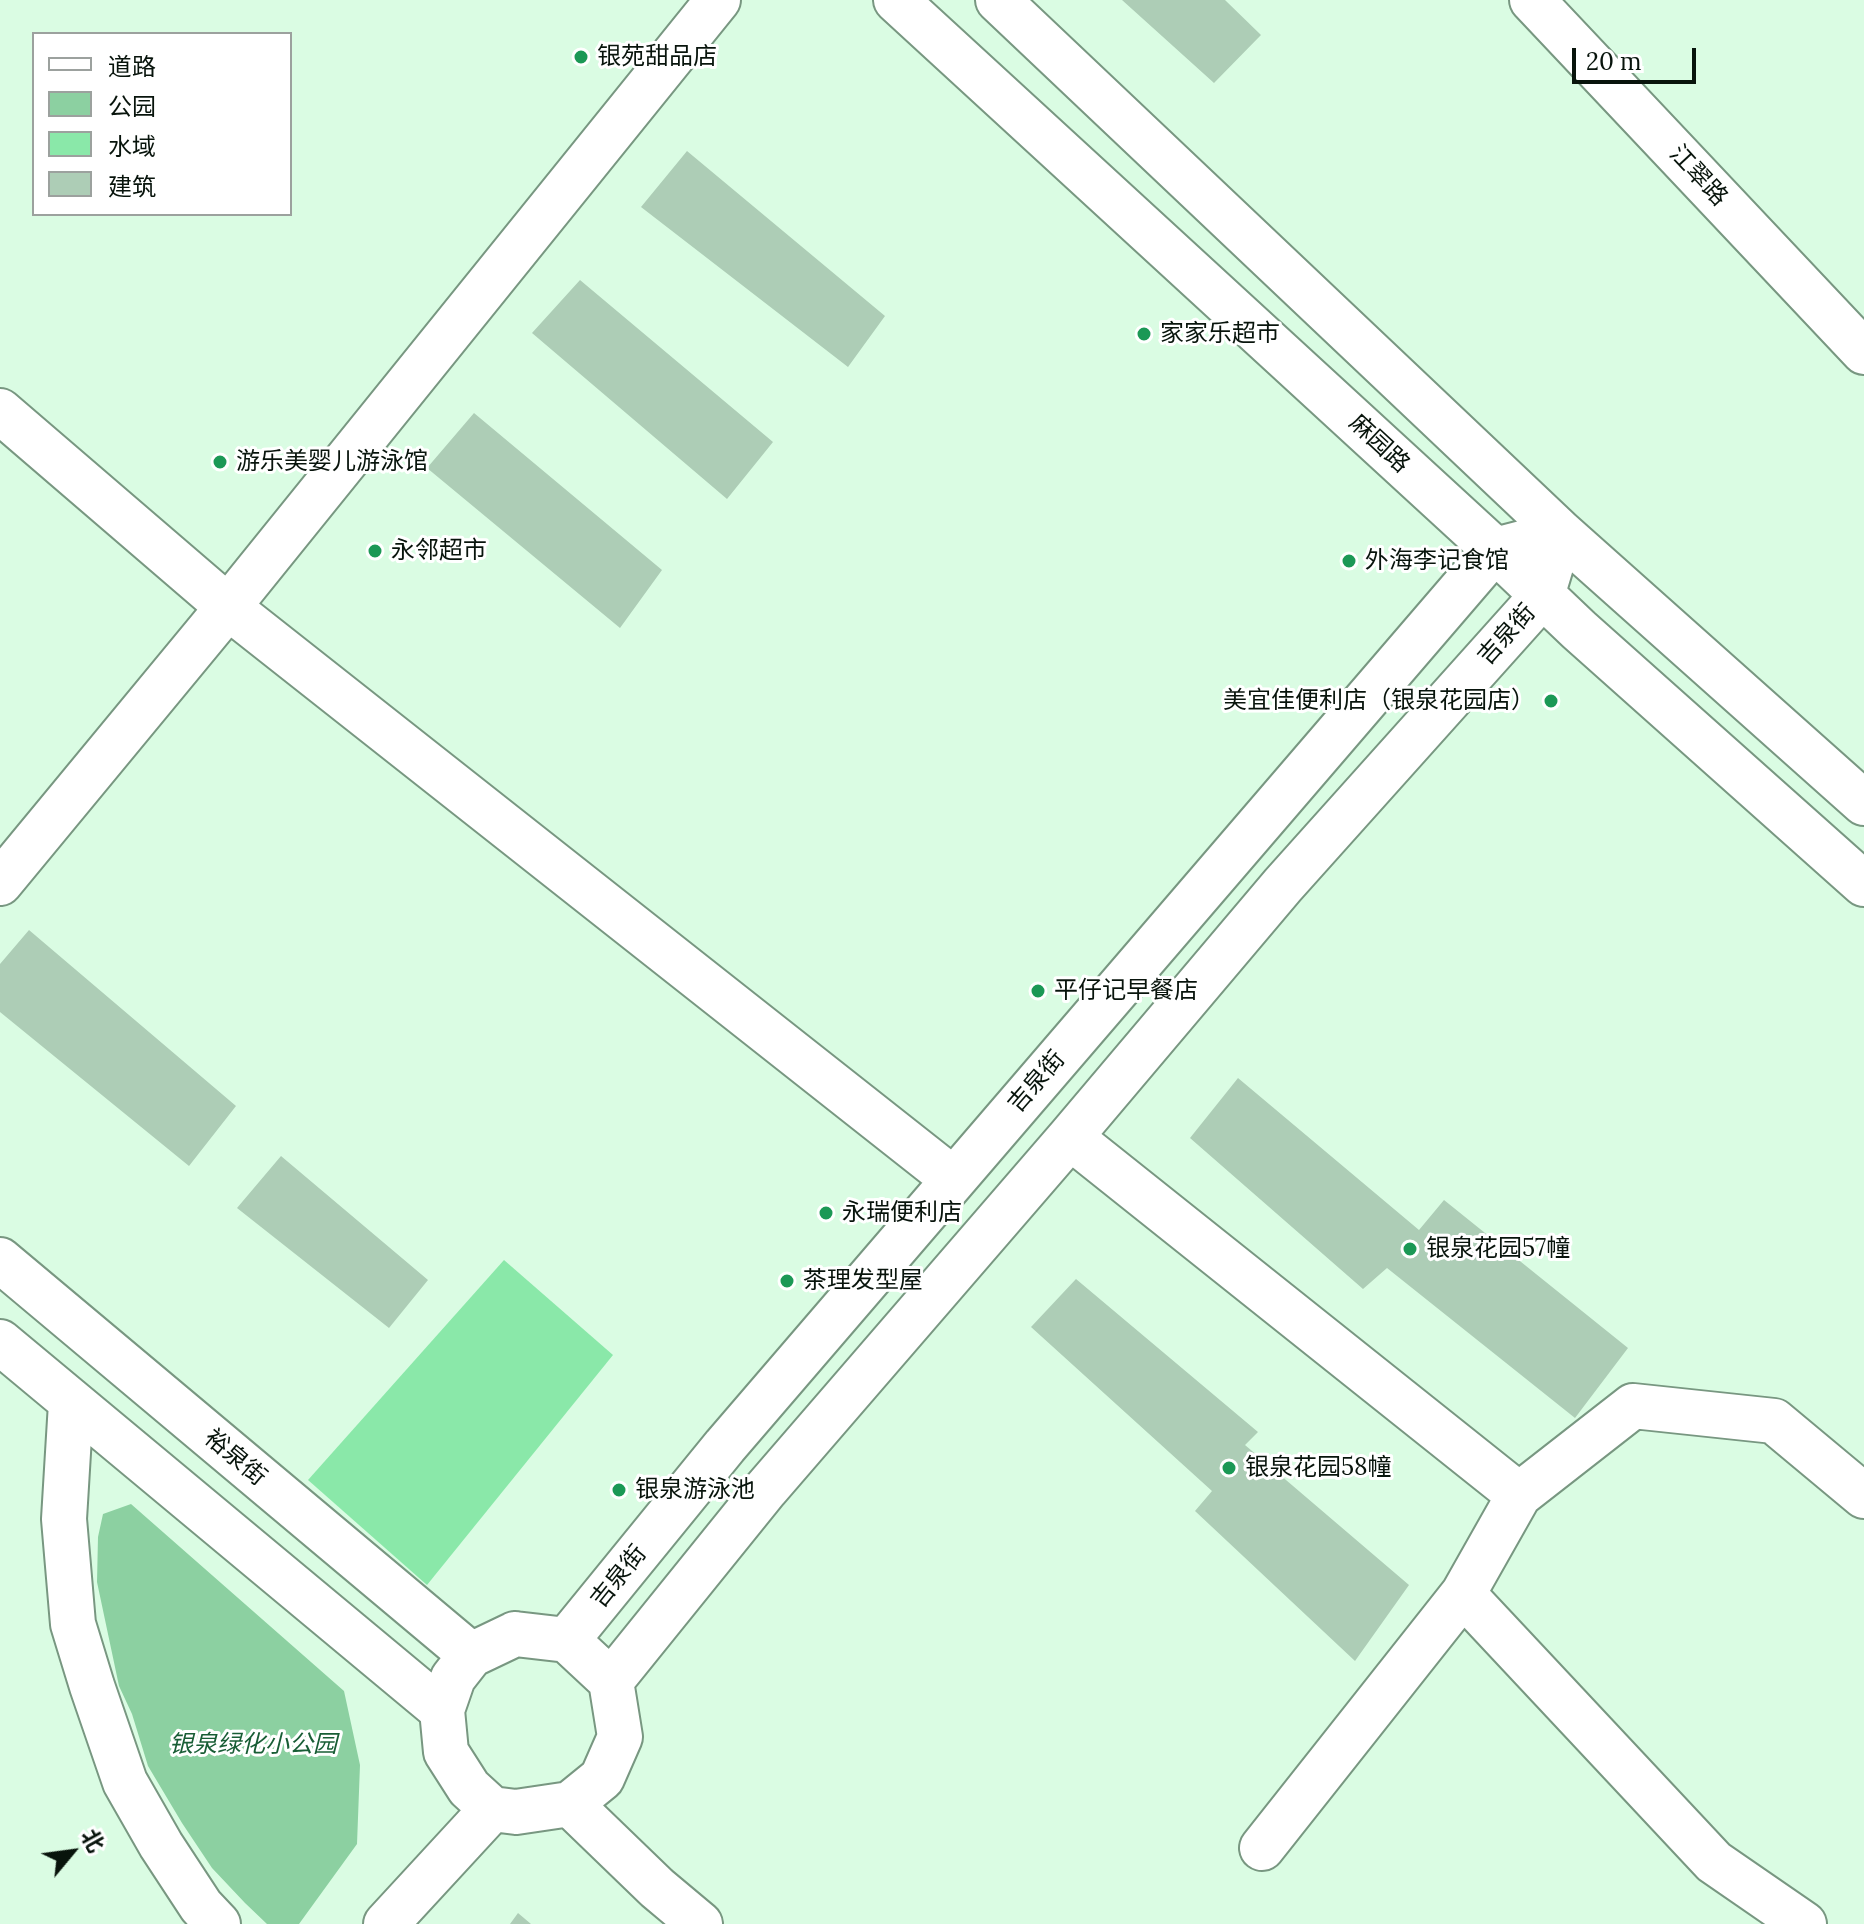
<!DOCTYPE html>
<meta charset="utf-8">
<style>
body{margin:0}
#map{position:relative;width:1864px;height:1924px;overflow:hidden;background:#dafce3;font-family:Lora,"Noto Sans SC",serif}
canvas{display:block}
.legend{position:absolute;left:32px;top:32px;width:260px;height:184px;box-sizing:border-box;background:#fff;border:2px solid #9ca19e;margin:0;padding:10px 14px;list-style:none;font-size:24px;color:#08140c}
.legend li{display:flex;align-items:center;gap:16px;height:40px}
.legend b{width:40px;border:2px solid #9ca19e}
.north{position:absolute;left:32px;top:1812px;width:80px;height:80px;-webkit-text-stroke:6px #fff;paint-order:stroke;rotate:61deg;font-size:22px;font-weight:700;line-height:32px;text-align:center;color:#08140c}
.north::after{content:'';display:block;margin:auto;width:28px;height:36px;background:#08140c;clip-path:polygon(50% 0,100% 100%,50% 72%,0 100%)}
.scale{position:absolute;left:1572px;top:48px;width:124px;height:36px;box-sizing:border-box;border:4px solid #08140c;border-top:0;padding-left:10px;font-size:24px;line-height:28px;white-space:nowrap;color:#08140c;-webkit-text-stroke:6px #fff;paint-order:stroke}
</style>
<div id="map">
<canvas width="1864" height="1924"></canvas>
<ul class="legend">
<li><b style="height:10px;background:#fff"></b>道路</li>
<li><b style="height:22px;background:#8cd0a1"></b>公园</li>
<li><b style="height:22px;background:#8ae8a9"></b>水域</li>
<li><b style="height:22px;background:#adcdb6"></b>建筑</li>
</ul>
<div class="north">北</div>
<div class="scale">20 m</div>
</div>
<script>
const context = document.querySelector('canvas').getContext('2d');
context.lineJoin = 'round';
function fill(path, color) {
  context.fillStyle = color;
  context.fill(path, 'evenodd');
}
function toPath(rows) {
  const path = new Path2D();
  for (const r of rows) {
    path.moveTo(r[0], r[1]);
    for (let i = 2; i < r.length; i += 2) path.lineTo(r[i], r[i + 1]);
  }
  return path;
}
function stroke(path, color, width, dash) {
  context.strokeStyle = color;
  context.lineWidth = width;
  context.lineCap = dash ? 'butt' : 'round';
  context.setLineDash(dash || []);
  context.stroke(path);
}
function drawText(font, color, halo, rows, align = 'center') {
  context.font = font + ' Lora,"Noto Sans SC",serif';
  context.lineWidth = 6;
  context.setLineDash([]);
  context.textBaseline = 'middle';
  context.strokeStyle = halo;
  context.fillStyle = color;
  for (const [text, x, y, turn = 0] of rows) {
    context.save();
    context.translate(x, y);
    context.rotate((+turn || 0) * Math.PI / 180);
    context.textAlign = isNaN(turn) ? turn : align;
    if (halo) context.strokeText(text, 0, 0);
    context.fillText(text, 0, 0);
    context.restore();
  }
}
const green = toPath([
 [131,1504,344,1691,360,1765,357,1844,299,1924,267,1924,245,1903,212,1868,182,1823,148,1766,132,1714,119,1686,97,1582,98,1537,103,1514]
]);
const water = toPath([
 [504,1260,613,1355,427,1585,308,1480]
]);
const building = toPath([
 [1122,0,1225,0,1261,35,1214,83],
 [687,151,885,316,848,367,641,207],
 [580,280,773,442,727,499,532,333],
 [474,413,662,570,620,628,427,468],
 [29,930,236,1106,189,1166,0,1012,0,964],
 [1238,1078,1419,1230,1444,1200,1628,1348,1575,1418,1387,1268,1363,1289,1190,1138],
 [281,1156,428,1280,389,1328,237,1208],
 [1076,1279,1258,1432,1245,1445,1409,1585,1355,1661,1195,1511,1212,1491,1031,1327],
 [518,1913,531,1924,510,1924]
]);
const minor = toPath([
 [896,0,1495,550,1579,630,1864,884],
 [998,0,1561,533,1864,803],
 [1532,0,1864,352],
 [0,411,228,607,953,1179],
 [0,883,228,607,718,0],
 [1070,1137,1519,1495],
 [0,1260,471,1655],
 [0,1342,442,1710],
 [71,1403,64,1519,73,1624,92,1686,125,1782,161,1845,201,1906,218,1924],
 [1463,1594,1714,1862,1804,1924],
 [515,1634,567,1640,611,1681,620,1737,602,1778,570,1804,516,1812,492,1809,469,1788,446,1752,442,1710,453,1678,471,1655,515,1634],
 [567,1640,725,1446,1495,550,1561,533],
 [611,1681,766,1489,1070,1137,1283,885,1542,596,1561,533],
 [570,1804,657,1888,700,1924],
 [1262,1848,1463,1594,1519,1495,1633,1406,1774,1421,1864,1496],
 [386,1924,492,1809]
]);
const markers = [
 [581,57,8,"#1b9855"],
 [1144,334,8,"#1b9855"],
 [220,462,8,"#1b9855"],
 [375,551,8,"#1b9855"],
 [1349,561,8,"#1b9855"],
 [1551,701,8,"#1b9855"],
 [1038,991,8,"#1b9855"],
 [826,1213,8,"#1b9855"],
 [1410,1249,8,"#1b9855"],
 [787,1281,8,"#1b9855"],
 [1229,1468,8,"#1b9855"],
 [619,1490,8,"#1b9855"]
];
const poiNames = [
 ["银苑甜品店",597,57],
 ["家家乐超市",1160,334],
 ["游乐美婴儿游泳馆",236,462],
 ["永邻超市",391,551],
 ["外海李记食馆",1365,561],
 ["美宜佳便利店（银泉花园店）",1535,701,"right"],
 ["平仔记早餐店",1054,991],
 ["永瑞便利店",842,1213],
 ["银泉花园57幢",1426,1249],
 ["茶理发型屋",803,1281],
 ["银泉花园58幢",1245,1468],
 ["银泉游泳池",635,1490]
];
const streetNames = [
 ["江翠路",1698,176,47],
 ["麻园路",1379,444,43],
 ["吉泉街",1507,635,-48],
 ["吉泉街",1037,1082,-49],
 ["裕泉街",235,1458,40],
 ["吉泉街",619,1577,-51]
];
const parkNames = [
 ["银泉绿化小公园",253,1745]
];
fill(green, '#8cd0a1');
fill(water, '#8ae8a9');
fill(building, '#adcdb6');
stroke(minor, '#789781', 48);
stroke(minor, '#fff', 44);
for (const [x, y, r, color] of markers) {
  const dot = new Path2D();
  dot.arc(x, y, r, 0, 2 * Math.PI);
  context.fillStyle = color;
  context.fill(dot);
  stroke(dot, '#fff', 3);
}
drawText('24px', '#08140c', '#fff', poiNames, 'left');
drawText('24px', '#08140c', '#fff', streetNames);
drawText('italic 24px', '#185d35', '#fff', parkNames);
</script>
